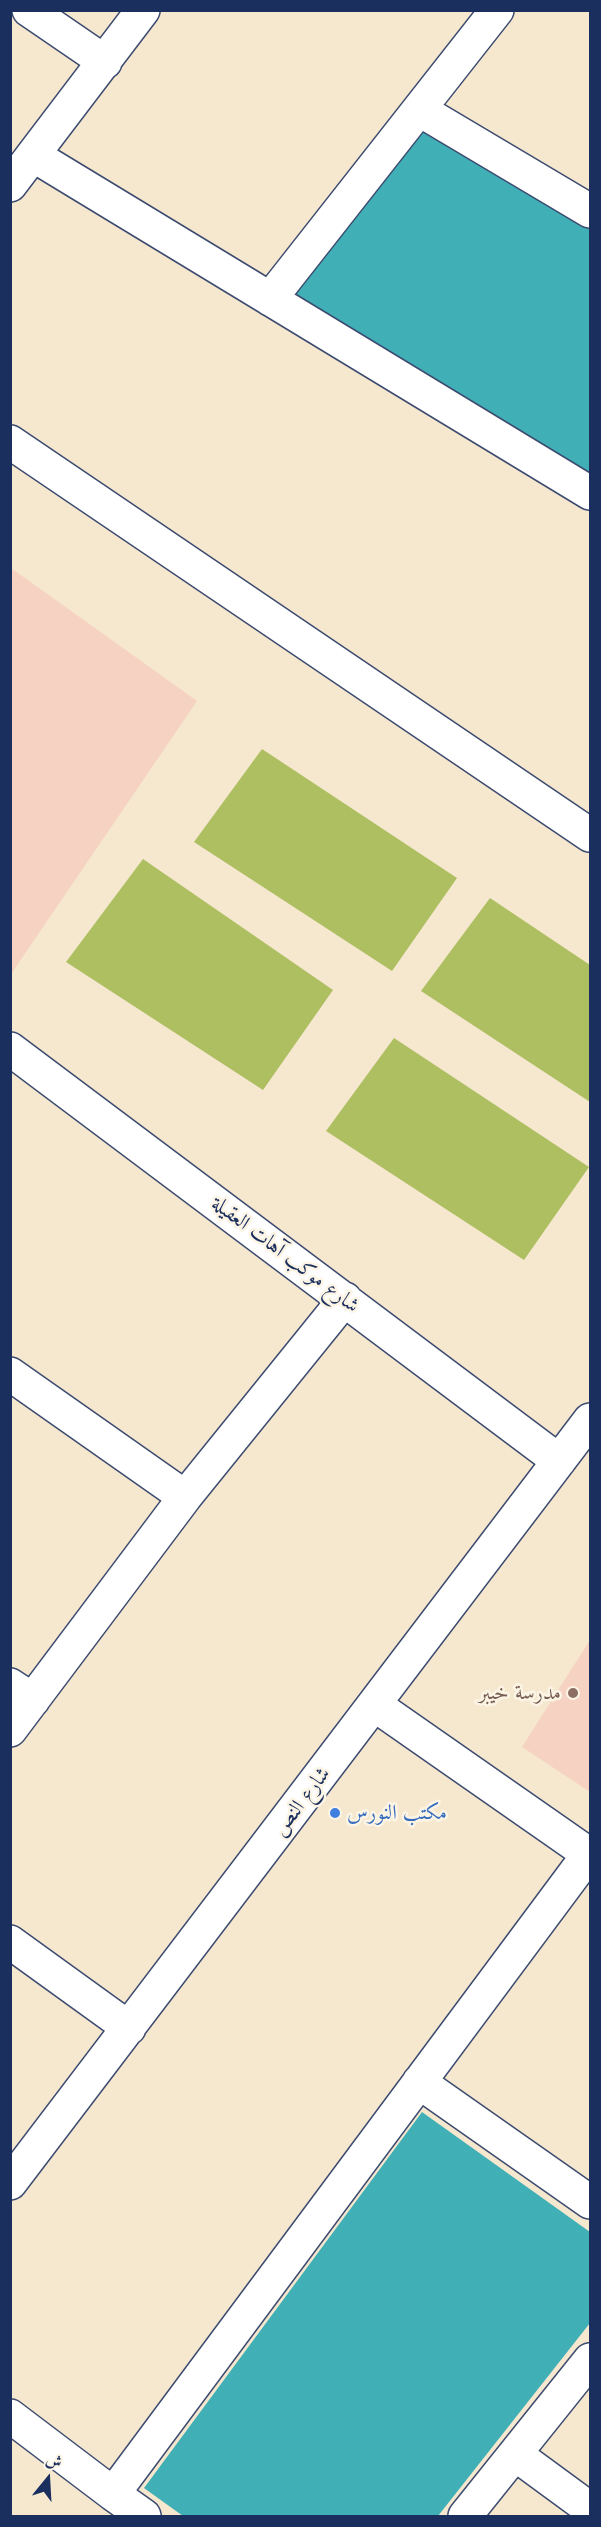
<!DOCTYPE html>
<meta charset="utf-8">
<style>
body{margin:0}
#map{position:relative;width:601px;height:2527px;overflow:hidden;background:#f6e7cf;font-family:"Old Standard TT",Amiri,serif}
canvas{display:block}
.frame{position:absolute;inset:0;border:12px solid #1b2f5e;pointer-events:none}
.north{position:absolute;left:18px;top:2449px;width:60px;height:60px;-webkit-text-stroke:4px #fcf5e5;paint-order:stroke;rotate:18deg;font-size:16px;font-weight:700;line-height:24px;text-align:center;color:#1b2f5e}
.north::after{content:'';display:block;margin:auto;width:21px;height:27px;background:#1b2f5e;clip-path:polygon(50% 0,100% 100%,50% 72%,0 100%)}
</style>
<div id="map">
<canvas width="601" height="2527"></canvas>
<div class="frame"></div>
<div class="north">ش</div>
</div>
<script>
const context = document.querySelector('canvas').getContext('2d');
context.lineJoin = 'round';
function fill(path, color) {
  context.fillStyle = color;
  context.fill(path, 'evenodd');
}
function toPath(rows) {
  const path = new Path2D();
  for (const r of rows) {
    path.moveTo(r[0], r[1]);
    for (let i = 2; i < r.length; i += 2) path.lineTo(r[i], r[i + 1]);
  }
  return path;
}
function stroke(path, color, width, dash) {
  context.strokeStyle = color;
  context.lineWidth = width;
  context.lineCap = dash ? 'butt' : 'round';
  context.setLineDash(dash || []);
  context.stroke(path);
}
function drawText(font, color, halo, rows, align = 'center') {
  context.font = font + ' "Old Standard TT",Amiri,serif';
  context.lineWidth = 5;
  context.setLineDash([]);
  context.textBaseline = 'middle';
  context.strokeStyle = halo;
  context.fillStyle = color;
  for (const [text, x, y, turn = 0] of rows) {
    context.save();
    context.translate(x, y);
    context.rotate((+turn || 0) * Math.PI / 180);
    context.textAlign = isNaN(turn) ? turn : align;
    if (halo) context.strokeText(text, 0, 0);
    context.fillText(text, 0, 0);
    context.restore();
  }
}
const built = toPath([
 [11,568,197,701,11,974],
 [590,1640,590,1792,522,1747]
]);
const green = toPath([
 [262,749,457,878,392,971,194,842],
 [143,859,333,990,263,1090,66,962],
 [490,898,590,965,590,1102,421,991],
 [394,1038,589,1167,524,1260,326,1131]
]);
const water = toPath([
 [423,129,590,228,590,476,289,295],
 [422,2112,590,2232,590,2323,438,2516,183,2516,144,2488]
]);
const street = toPath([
 [29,10,105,62],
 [420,110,590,211],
 [33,155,590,493],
 [10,185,143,10],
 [270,299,497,10],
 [10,442,590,835],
 [10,1049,559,1461],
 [10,1374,185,1497],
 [10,1685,33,1700],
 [375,1705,590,1855],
 [10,1730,185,1497,345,1299],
 [10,1942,129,2028],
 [419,2082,590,2202],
 [10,2183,590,1420],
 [10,2416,113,2494],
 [515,2454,590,2509],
 [144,2516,113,2494,589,1854],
 [465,2516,590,2360]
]);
const markers = [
 [573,1693,6,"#8d6e63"],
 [335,1813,6,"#3f7fe0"]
];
const streetNames = [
 ["شارع موكب آهات العقيلة",285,1255,37],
 ["شارع النص",302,1802,-53]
];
const educationNames = [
 ["مدرسة خيبر",561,1693]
];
const shopNames = [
 ["مكتب النورس",347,1813]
];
fill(built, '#f6d2c3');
fill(green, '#aebf62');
fill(water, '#40b0b6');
stroke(street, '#3c4b6f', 36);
stroke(street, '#fff', 33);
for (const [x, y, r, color] of markers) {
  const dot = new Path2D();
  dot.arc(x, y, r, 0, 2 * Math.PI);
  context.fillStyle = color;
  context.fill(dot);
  stroke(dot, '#fcf5e5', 2);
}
drawText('21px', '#1b2f5e', '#fcf5e5', streetNames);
drawText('21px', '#785e54', '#fcf5e5', educationNames, 'right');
drawText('21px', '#366cbe', '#fcf5e5', shopNames, 'left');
</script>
